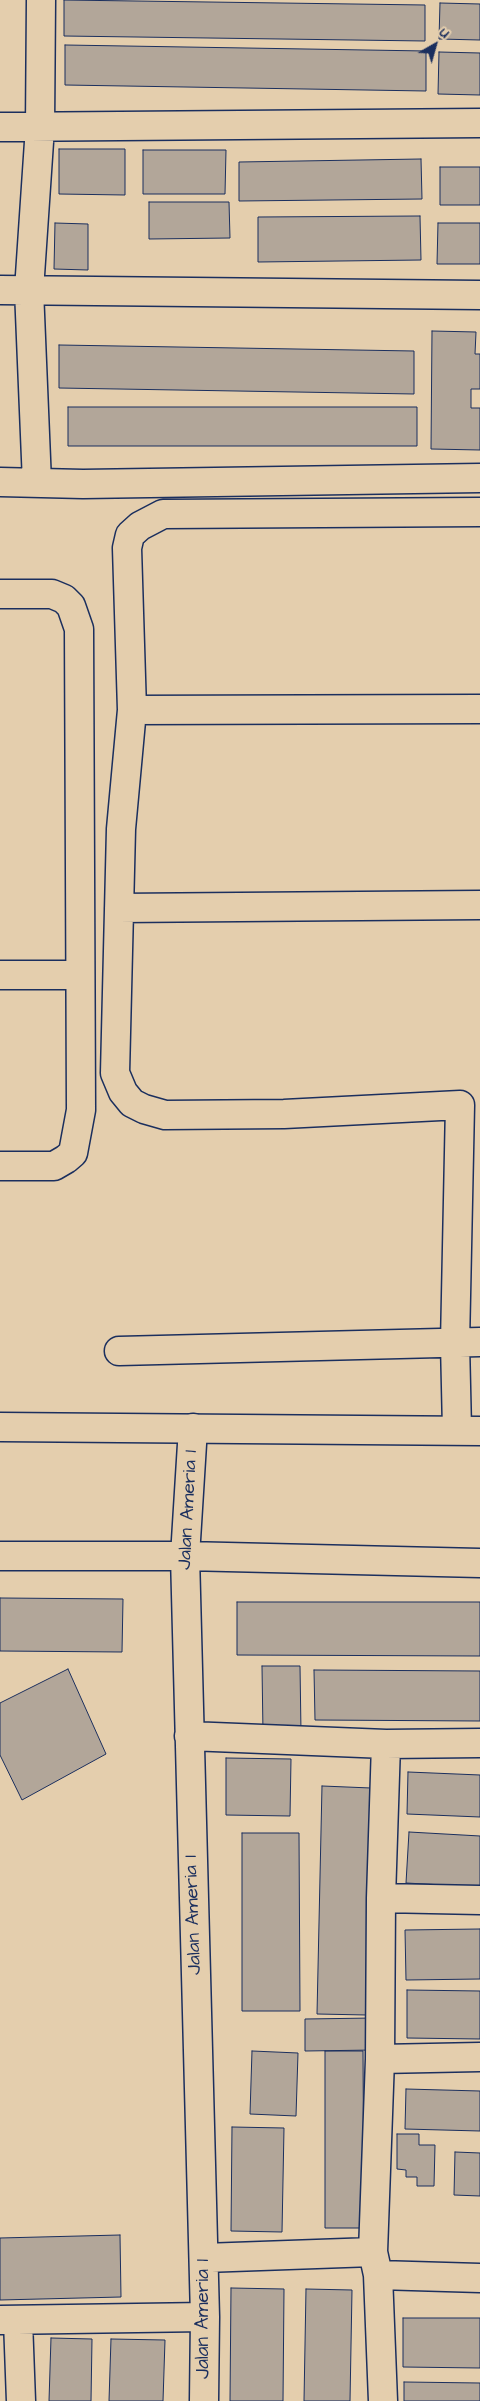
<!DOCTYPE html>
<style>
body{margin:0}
#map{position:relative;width:480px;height:2401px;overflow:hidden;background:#e4cead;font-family:"Architects Daughter",sans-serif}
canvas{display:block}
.north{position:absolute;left:410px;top:20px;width:50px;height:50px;-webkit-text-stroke:4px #e4cead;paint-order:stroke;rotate:38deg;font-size:14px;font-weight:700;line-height:20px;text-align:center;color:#1b2f5e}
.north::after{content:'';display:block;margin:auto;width:18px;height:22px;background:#1b2f5e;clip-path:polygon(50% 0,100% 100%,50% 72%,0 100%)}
</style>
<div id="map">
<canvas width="480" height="2401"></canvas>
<div class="north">U</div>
</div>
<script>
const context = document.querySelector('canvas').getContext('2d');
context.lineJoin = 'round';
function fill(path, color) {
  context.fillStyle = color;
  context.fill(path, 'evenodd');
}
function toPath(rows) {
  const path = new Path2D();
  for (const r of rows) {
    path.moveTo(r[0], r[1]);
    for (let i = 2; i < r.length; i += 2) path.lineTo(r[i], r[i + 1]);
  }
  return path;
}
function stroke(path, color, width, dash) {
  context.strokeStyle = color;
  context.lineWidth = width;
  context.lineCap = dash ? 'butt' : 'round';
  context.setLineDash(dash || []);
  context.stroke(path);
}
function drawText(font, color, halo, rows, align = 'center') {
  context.font = font + ' "Architects Daughter",sans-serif';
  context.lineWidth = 4;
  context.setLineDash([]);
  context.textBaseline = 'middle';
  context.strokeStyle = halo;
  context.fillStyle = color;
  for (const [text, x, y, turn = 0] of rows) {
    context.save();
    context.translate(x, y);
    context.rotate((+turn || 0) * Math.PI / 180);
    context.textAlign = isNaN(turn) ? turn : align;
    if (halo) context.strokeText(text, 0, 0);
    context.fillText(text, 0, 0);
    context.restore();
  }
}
const building = toPath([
 [64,0,425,5,425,41,64,36,64,0],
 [440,3,480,4,480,40,439,39,440,3],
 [65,45,426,51,426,91,65,85,65,45],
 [439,52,480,53,480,95,438,94,439,52],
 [59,149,125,149,125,195,59,194,59,149],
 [143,150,226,150,225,194,143,194,143,150],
 [421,159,422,199,239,201,239,162,421,159],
 [440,167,480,167,480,205,440,205,440,167],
 [149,202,229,202,230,238,149,239,149,202],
 [420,216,421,260,258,262,258,217,420,216],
 [55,223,88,224,88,270,54,269,55,223],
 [438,223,480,223,480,264,437,264,438,223],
 [432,331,476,332,475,354,480,354,480,389,471,389,471,408,480,408,480,450,431,449,432,331],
 [59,345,414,351,414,394,59,388,59,345],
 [68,407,417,407,417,446,68,446,68,407],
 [0,1598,123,1599,122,1652,0,1651,0,1598],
 [237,1602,480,1602,480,1656,237,1655,237,1602],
 [262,1666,300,1666,301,1732,263,1733,262,1666],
 [68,1669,106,1754,22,1800,0,1755,0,1703,68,1669],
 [314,1670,480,1671,480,1721,315,1720,314,1670],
 [226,1758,291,1759,290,1816,226,1815,226,1758],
 [408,1772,480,1775,480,1817,407,1814,408,1772],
 [322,1786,371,1788,367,2015,317,2014,322,1786],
 [409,1832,480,1836,480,1887,406,1883,409,1832],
 [242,1833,299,1833,300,2011,242,2011,242,1833],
 [480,1929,480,1979,406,1980,405,1930,480,1929],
 [407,1990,480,1991,480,2039,407,2038,407,1990],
 [374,2018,375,2050,305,2051,305,2019,374,2018],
 [252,2051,298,2053,296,2116,250,2114,252,2051],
 [325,2051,363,2051,364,2228,325,2228,325,2051],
 [406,2089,480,2091,480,2131,405,2129,406,2089],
 [232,2127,284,2128,282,2232,231,2231,232,2127],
 [397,2134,419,2134,419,2145,435,2145,434,2186,417,2186,417,2177,406,2177,406,2170,397,2169,397,2134],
 [455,2152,480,2153,480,2196,454,2195,455,2152],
 [120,2235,121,2297,0,2300,0,2238,120,2235],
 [231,2288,284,2289,283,2401,230,2401,231,2288],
 [306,2289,352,2290,350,2401,304,2401,306,2289],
 [403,2318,480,2318,480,2368,403,2367,403,2318],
 [51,2338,92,2339,91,2401,49,2401,51,2338],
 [111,2339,165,2340,163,2401,109,2401,111,2339],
 [404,2382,480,2383,480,2401,404,2401,404,2382]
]);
const minor = toPath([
 [0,127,480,123],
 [0,290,480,295],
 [0,482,83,484,480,478],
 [37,483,29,290,40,127,41,0],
 [0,594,52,594,64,599,71,606,79,629,81,1110,73,1153,66,1159,54,1166,0,1166],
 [132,710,480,709],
 [119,908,480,905],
 [0,975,80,975],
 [119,1351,480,1342],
 [193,1428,185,1556,205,2317,204,2401],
 [457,1430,455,1343,460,1105,284,1114,165,1115,144,1109,132,1103,123,1092,115,1073,121,829,132,710,127,548,130,535,140,526,163,514,480,512],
 [0,1556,185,1556,480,1563],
 [189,1736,386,1744,480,1743],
 [381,1898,480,1900],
 [380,2059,480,2057],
 [204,2258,373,2252],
 [378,2275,480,2278],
 [0,2320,205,2317],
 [18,2321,21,2401],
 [383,2401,378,2275,373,2252,380,2059,381,1898,386,1744]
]);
const tertiary = toPath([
 [0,1427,480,1431]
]);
const streetNames = [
 ["Jalan Ameria 1",189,1510,-87],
 ["Jalan Ameria 1",194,1915,-92],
 ["Jalan Ameria 1",204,2319,-90]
];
fill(building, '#b2a699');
stroke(building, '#1b2f5e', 1);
stroke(minor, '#1b2f5e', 31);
stroke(tertiary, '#1b2f5e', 31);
stroke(minor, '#e4cead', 28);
stroke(tertiary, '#e4cead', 28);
drawText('19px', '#1b2f5e', '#e4cead', streetNames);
</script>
